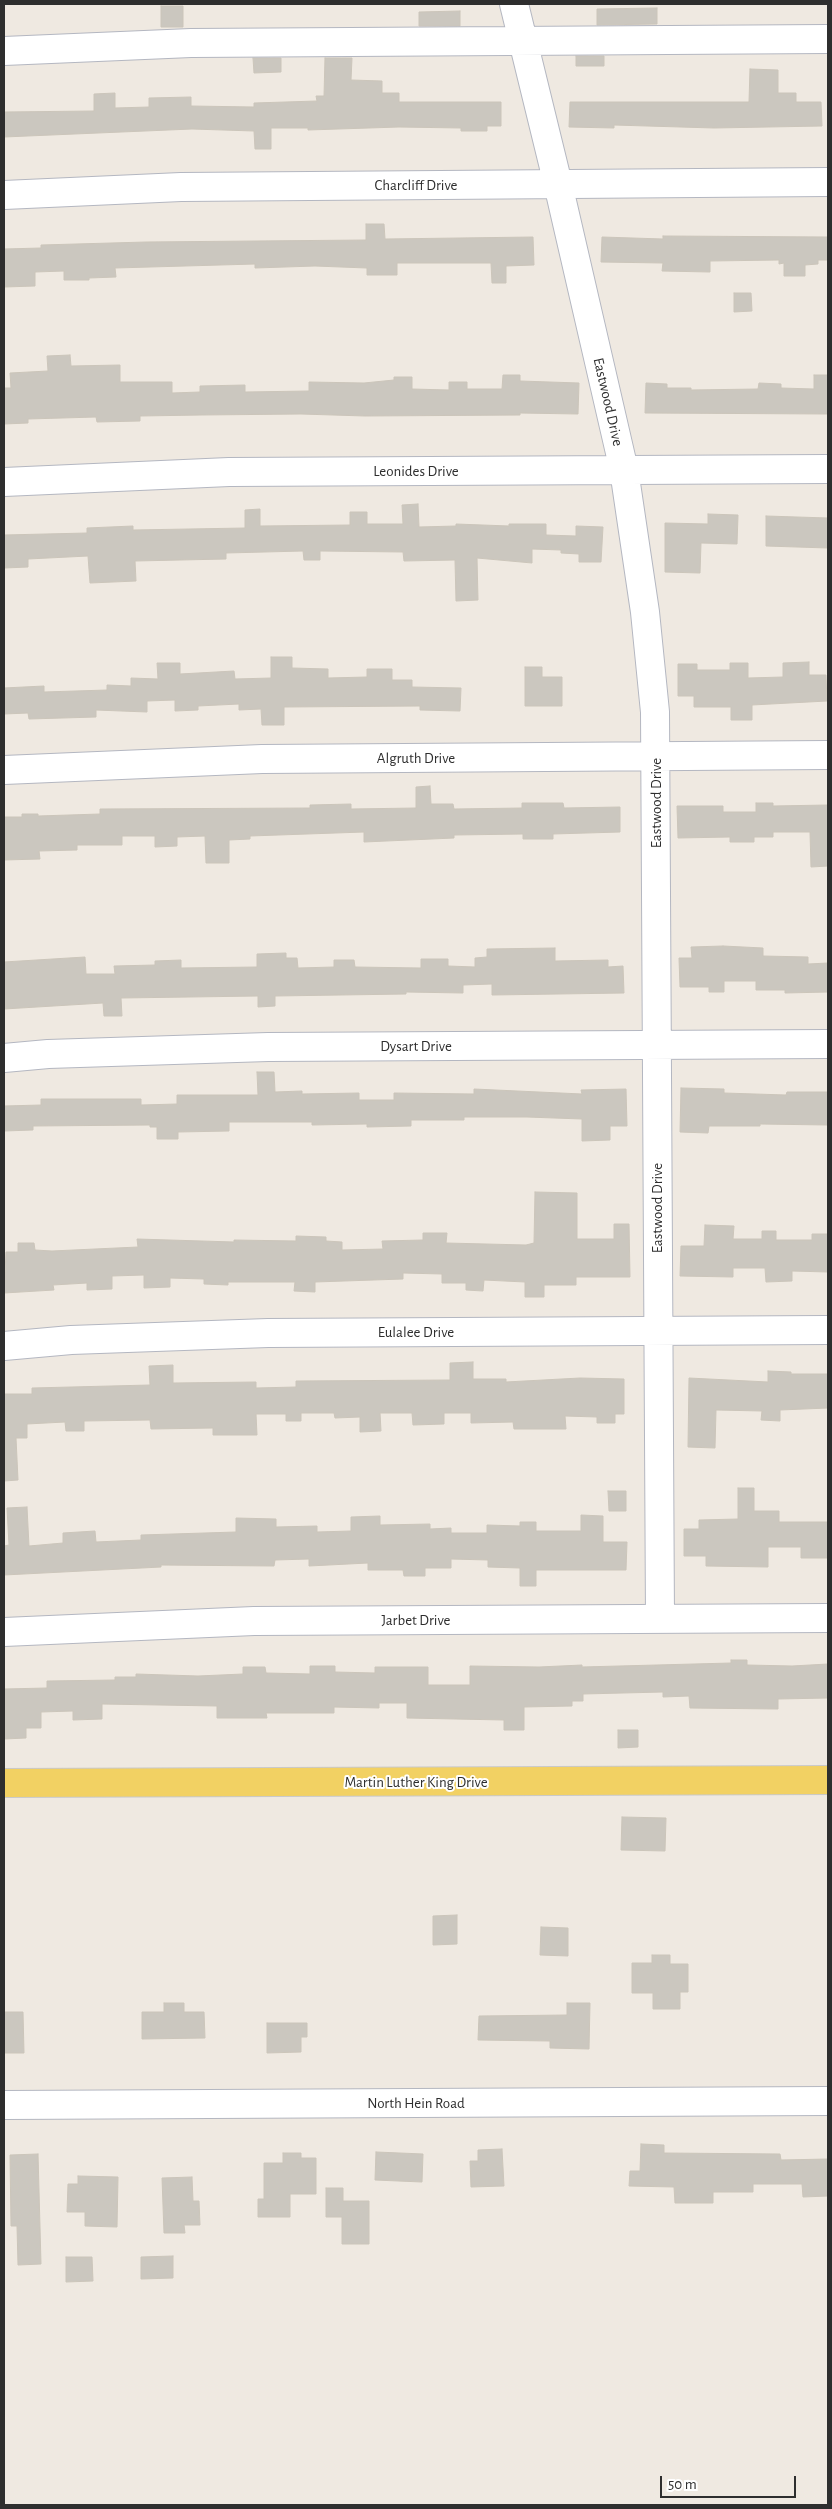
<!DOCTYPE html>
<style>
body{margin:0}
#map{position:relative;width:832px;height:2509px;overflow:hidden;background:#efe9e1;font-family:"Alegreya Sans",sans-serif}
canvas{display:block}
.frame{position:absolute;inset:0;border:5px solid #2e2e2e;pointer-events:none}
.scale{position:absolute;left:660px;top:2476px;width:136px;height:22px;box-sizing:border-box;border:2px solid #2e2e2e;border-top:0;padding-left:6px;font-size:15px;line-height:18px;white-space:nowrap;color:#2e2e2e;-webkit-text-stroke:4px #fff;paint-order:stroke}
</style>
<div id="map">
<canvas width="832" height="2509"></canvas>
<div class="frame"></div>
<div class="scale">50 m</div>
</div>
<script>
const context = document.querySelector('canvas').getContext('2d');
context.lineJoin = 'round';
function fill(path, color) {
  context.fillStyle = color;
  context.fill(path, 'evenodd');
}
function toPath(rows) {
  const path = new Path2D();
  for (const r of rows) {
    path.moveTo(r[0], r[1]);
    for (let i = 2; i < r.length; i += 2) path.lineTo(r[i], r[i + 1]);
  }
  return path;
}
function stroke(path, color, width, dash) {
  context.strokeStyle = color;
  context.lineWidth = width;
  context.lineCap = dash ? 'butt' : 'round';
  context.setLineDash(dash || []);
  context.stroke(path);
}
function drawText(font, color, halo, rows, align = 'center') {
  context.font = font + ' "Alegreya Sans",sans-serif';
  context.lineWidth = 4;
  context.setLineDash([]);
  context.textBaseline = 'middle';
  context.strokeStyle = halo;
  context.fillStyle = color;
  for (const [text, x, y, turn = 0] of rows) {
    context.save();
    context.translate(x, y);
    context.rotate((+turn || 0) * Math.PI / 180);
    context.textAlign = isNaN(turn) ? turn : align;
    if (halo) context.strokeText(text, 0, 0);
    context.fillText(text, 0, 0);
    context.restore();
  }
}
const building = toPath([
 [161,6,183,6,183,27,161,27,161,6],
 [657,8,657,24,597,25,597,9,657,8],
 [460,11,460,26,419,26,419,12,460,11],
 [576,56,604,56,604,66,576,66,576,56],
 [253,58,281,58,281,72,254,73,253,58],
 [325,58,352,58,351,80,382,81,382,93,399,93,399,102,501,102,501,126,487,126,487,131,461,131,461,128,399,127,308,130,308,128,271,128,271,149,255,149,254,131,192,129,4,137,4,112,94,111,94,94,115,93,115,108,149,107,149,98,191,97,191,106,254,107,254,103,317,101,316,96,324,96,325,58],
 [750,69,778,70,778,93,796,93,796,102,821,102,822,126,714,128,614,125,614,128,569,127,570,102,749,102,750,69],
 [366,224,384,224,385,239,533,237,534,265,506,266,506,283,492,283,491,263,397,263,397,275,367,275,367,268,315,266,255,268,255,264,115,268,116,277,89,278,89,280,64,280,64,271,35,272,35,286,4,287,4,249,41,248,41,245,146,242,366,240,366,224],
 [663,236,828,237,828,260,818,260,818,264,805,265,805,276,784,276,784,263,779,264,779,260,710,261,710,272,662,271,663,263,601,262,602,237,663,239,663,236],
 [734,293,751,293,752,311,734,312,734,293],
 [70,355,71,366,120,365,120,382,172,382,172,393,200,392,200,386,245,385,245,392,309,391,309,382,364,383,394,380,394,377,412,377,412,389,449,390,449,382,467,382,467,389,502,389,503,375,520,375,520,381,579,383,578,414,520,413,520,415,365,416,301,414,201,415,140,416,140,421,97,422,96,417,28,419,28,423,4,424,4,388,11,388,10,373,48,371,47,356,70,355],
 [814,375,828,375,828,414,645,413,646,383,667,384,667,388,691,388,691,390,758,389,759,383,781,384,781,388,814,389,814,375],
 [418,504,419,527,456,526,456,524,509,526,509,524,546,524,546,535,576,536,576,526,603,527,601,562,579,562,579,554,561,553,561,550,532,549,532,563,477,558,478,600,456,601,455,560,404,561,403,552,320,551,320,560,304,560,303,551,226,553,226,559,135,561,136,581,90,583,88,556,28,559,28,567,4,568,4,535,87,533,87,528,133,526,133,530,245,528,245,510,260,509,260,526,350,525,350,512,367,512,367,524,403,524,402,505,418,504],
 [708,514,738,515,737,544,701,543,700,573,665,572,665,523,708,524,708,514],
 [766,516,828,518,828,548,766,546,766,516],
 [271,657,292,657,292,668,328,669,328,678,367,677,367,669,392,669,392,680,412,680,412,687,461,688,460,711,420,710,420,706,284,707,284,725,262,725,261,709,239,710,239,704,198,706,198,710,175,711,175,700,147,701,147,712,96,710,96,717,29,719,28,713,4,714,4,688,44,686,44,692,107,690,107,685,131,686,131,678,158,679,157,663,180,663,180,674,234,671,235,679,271,678,271,657],
 [809,662,809,675,826,675,827,701,752,705,752,720,731,720,731,707,694,707,694,696,678,696,678,664,697,664,697,670,730,670,730,663,748,663,748,678,783,677,783,663,809,662],
 [525,667,542,667,542,677,562,677,562,706,525,706,525,667],
 [430,786,431,804,453,804,454,809,522,808,522,803,563,803,564,808,620,807,620,832,553,834,553,839,523,839,523,834,454,835,454,838,364,842,364,832,250,836,250,839,229,840,229,863,206,863,205,836,177,837,177,846,155,847,155,836,122,836,122,845,77,845,77,850,39,851,40,859,4,860,4,817,22,817,22,814,38,814,38,816,100,814,100,809,310,808,310,805,351,804,351,809,416,808,416,787,430,786],
 [756,803,773,803,773,806,828,805,828,866,811,867,810,832,773,832,773,837,754,837,754,842,730,842,730,837,678,838,677,806,723,806,723,812,756,812,756,803],
 [723,946,763,948,763,956,808,957,808,964,828,963,828,992,785,993,785,990,756,990,756,981,724,981,724,992,709,992,709,987,680,987,679,958,692,958,691,947,723,946],
 [555,948,555,961,608,960,608,967,623,966,624,993,492,995,492,984,463,985,463,993,406,992,406,994,275,996,275,1006,258,1007,258,996,121,998,122,1016,104,1016,103,1003,4,1009,4,962,85,957,86,974,115,974,114,966,155,965,155,961,181,960,181,968,257,967,257,954,286,953,286,958,297,958,298,968,334,967,334,960,354,960,355,967,421,968,421,959,448,959,448,966,475,967,475,958,487,957,487,949,555,948],
 [257,1072,274,1072,275,1092,302,1091,302,1094,359,1093,359,1100,394,1100,394,1093,474,1094,474,1089,582,1094,581,1090,626,1089,627,1126,610,1126,610,1140,582,1141,582,1119,527,1117,464,1117,464,1120,411,1120,411,1126,367,1127,367,1124,312,1125,312,1122,229,1122,229,1131,178,1132,178,1139,157,1139,157,1127,150,1127,150,1125,33,1126,33,1130,4,1131,4,1106,41,1105,41,1099,141,1099,141,1105,177,1104,177,1095,258,1095,257,1072],
 [681,1088,724,1089,724,1093,786,1095,787,1092,828,1092,828,1125,760,1124,760,1126,709,1126,708,1133,680,1132,681,1088],
 [535,1192,577,1193,577,1239,614,1239,614,1224,629,1224,630,1277,576,1277,576,1285,544,1285,544,1297,525,1297,525,1282,484,1280,483,1291,466,1290,466,1283,442,1283,442,1274,403,1273,403,1279,315,1282,315,1292,294,1291,295,1282,228,1282,228,1285,204,1284,204,1279,170,1278,170,1287,144,1288,144,1275,112,1276,112,1289,87,1290,87,1283,53,1285,54,1290,4,1293,6,1252,18,1252,18,1243,34,1243,35,1250,52,1251,138,1247,137,1239,234,1242,234,1240,296,1241,296,1236,326,1237,326,1241,342,1242,342,1250,383,1249,382,1241,423,1240,423,1233,447,1233,446,1243,526,1245,534,1243,535,1192],
 [705,1225,734,1226,733,1239,762,1239,762,1231,776,1231,776,1240,812,1240,812,1234,828,1234,828,1272,792,1271,792,1281,766,1282,765,1268,733,1268,733,1277,680,1276,681,1246,704,1246,705,1225],
 [473,1362,473,1379,506,1379,506,1382,580,1378,624,1379,624,1414,615,1414,615,1423,597,1423,597,1417,565,1416,566,1429,514,1429,513,1422,471,1423,471,1413,444,1413,444,1424,413,1425,412,1413,380,1413,381,1431,360,1432,360,1417,335,1418,334,1413,301,1413,301,1421,286,1421,286,1414,256,1414,257,1435,213,1435,213,1428,151,1429,150,1420,84,1421,84,1431,66,1431,65,1422,27,1424,27,1438,16,1438,18,1480,4,1481,4,1394,32,1394,32,1388,150,1385,149,1366,173,1365,173,1383,256,1382,256,1388,296,1387,296,1381,450,1380,450,1363,473,1362],
 [768,1371,791,1372,791,1374,828,1374,828,1408,780,1410,780,1421,761,1420,762,1411,716,1410,715,1448,688,1447,689,1378,768,1382,768,1371],
 [738,1488,754,1488,754,1511,779,1511,779,1522,828,1522,828,1558,801,1558,801,1547,768,1547,768,1567,706,1566,706,1556,684,1556,684,1529,699,1529,699,1520,738,1519,738,1488],
 [608,1491,626,1491,626,1511,609,1511,608,1491],
 [27,1507,29,1546,63,1543,63,1533,95,1531,96,1542,141,1540,141,1535,236,1532,236,1518,276,1519,276,1527,317,1526,317,1532,351,1531,351,1517,380,1516,380,1525,430,1524,430,1529,451,1528,451,1533,487,1533,487,1525,520,1526,520,1522,536,1522,536,1531,581,1531,581,1515,603,1516,603,1542,627,1542,626,1570,536,1570,536,1586,520,1586,520,1568,488,1567,488,1560,451,1559,451,1568,425,1568,425,1576,404,1576,403,1570,368,1570,368,1563,309,1566,309,1559,275,1560,274,1566,161,1565,161,1567,4,1575,4,1546,9,1545,7,1508,27,1507],
 [731,1660,747,1660,747,1665,792,1666,828,1664,828,1698,778,1699,778,1709,690,1708,689,1696,663,1697,663,1692,583,1694,583,1701,572,1701,572,1706,524,1707,524,1730,504,1730,504,1720,407,1718,407,1703,379,1703,379,1708,334,1707,334,1713,266,1713,267,1718,217,1718,217,1706,102,1704,102,1719,73,1720,73,1711,41,1712,41,1728,26,1728,26,1738,4,1739,4,1689,47,1688,47,1681,115,1680,115,1677,136,1677,136,1674,198,1676,243,1674,243,1667,265,1667,266,1673,310,1674,310,1666,335,1666,335,1672,375,1673,375,1667,428,1667,428,1685,470,1685,470,1666,539,1667,582,1665,582,1667,731,1663,731,1660],
 [618,1730,638,1730,638,1747,618,1748,618,1730],
 [622,1817,666,1818,665,1851,621,1850,622,1817],
 [457,1915,457,1944,433,1945,433,1916,457,1915],
 [541,1927,568,1928,568,1956,540,1955,541,1927],
 [652,1955,670,1955,670,1964,688,1964,688,1992,680,1992,680,2009,653,2009,653,1993,632,1993,632,1963,652,1963,652,1955],
 [164,2003,184,2003,184,2012,204,2012,205,2038,142,2039,142,2012,164,2012,164,2003],
 [567,2003,590,2003,589,2049,550,2048,550,2041,478,2040,479,2016,567,2015,567,2003],
 [4,2012,23,2012,24,2053,4,2053,4,2012],
 [267,2023,307,2023,307,2037,301,2037,301,2052,267,2053,267,2023],
 [641,2144,664,2145,664,2153,780,2154,781,2160,828,2159,828,2196,803,2197,802,2184,753,2184,753,2192,713,2192,713,2203,675,2203,674,2187,629,2186,630,2171,640,2171,641,2144],
 [502,2149,504,2186,471,2187,470,2161,478,2161,478,2150,502,2149],
 [376,2152,423,2154,422,2182,375,2180,376,2152],
 [283,2153,301,2153,301,2158,316,2158,316,2194,290,2194,290,2217,258,2217,258,2199,264,2199,264,2163,283,2163,283,2153],
 [38,2154,41,2264,18,2265,17,2226,11,2226,10,2155,38,2154],
 [78,2176,118,2177,117,2227,85,2226,85,2212,67,2212,68,2184,78,2184,78,2176],
 [192,2177,193,2201,199,2201,200,2225,184,2225,185,2233,164,2233,162,2178,192,2177],
 [326,2188,343,2188,343,2201,369,2201,369,2244,342,2244,342,2217,326,2217,326,2188],
 [173,2256,173,2278,141,2279,141,2257,173,2256],
 [66,2257,92,2257,93,2281,66,2282,66,2257]
]);
const minor = toPath([
 [514,4,558,184,624,470,645,612,655,712,660,1618],
 [4,51,191,43,828,39],
 [4,195,181,187,828,182],
 [4,482,229,472,828,469],
 [4,770,262,759,828,755],
 [4,1058,48,1054,268,1047,828,1044],
 [4,1346,71,1340,268,1333,828,1330],
 [4,1632,254,1621,828,1618],
 [4,2105,828,2101]
]);
const major = toPath([
 [4,1783,828,1780]
]);
const streetNames = [
 ["Charcliff Drive",416,185],
 ["Eastwood Drive",608,402,77],
 ["Leonides Drive",416,471],
 ["Algruth Drive",416,758],
 ["Eastwood Drive",656,803,-90],
 ["Dysart Drive",416,1046],
 ["Eastwood Drive",657,1208,-90],
 ["Eulalee Drive",416,1332],
 ["Jarbet Drive",416,1620],
 ["Martin Luther King Drive",416,1782],
 ["North Hein Road",416,2103]
];
fill(building, '#cbc7bf');
stroke(building, '#cbc5ba', 1);
stroke(minor, '#b4b7c1', 30);
stroke(major, '#c9c9c9', 30);
stroke(minor, '#fff', 28);
stroke(major, '#f2d163', 28);
drawText('15px', '#2e2e2e', '#fff', streetNames);
</script>
